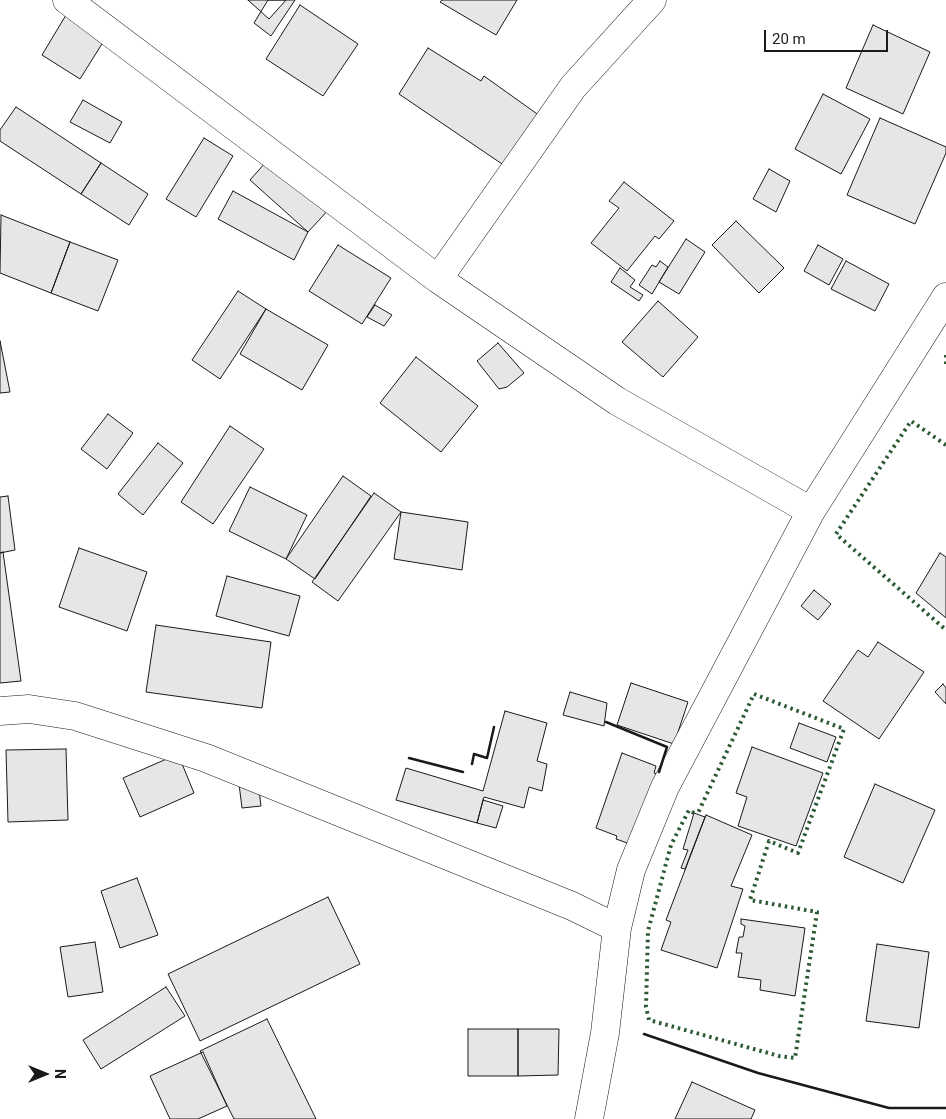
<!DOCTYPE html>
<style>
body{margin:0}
#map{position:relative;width:946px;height:1119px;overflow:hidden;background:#fff;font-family:Roboto,sans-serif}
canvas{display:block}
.north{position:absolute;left:20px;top:1049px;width:50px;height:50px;-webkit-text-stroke:4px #fff;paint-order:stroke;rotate:90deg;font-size:14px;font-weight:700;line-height:20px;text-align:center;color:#1a1a1a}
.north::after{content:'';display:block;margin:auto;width:18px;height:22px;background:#1a1a1a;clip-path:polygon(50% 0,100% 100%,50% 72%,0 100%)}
.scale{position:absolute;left:764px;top:30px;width:124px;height:22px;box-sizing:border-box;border:2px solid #1a1a1a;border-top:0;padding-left:6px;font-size:15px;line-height:18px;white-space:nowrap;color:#1a1a1a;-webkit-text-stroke:4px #fff;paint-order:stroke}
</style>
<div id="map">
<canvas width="946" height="1119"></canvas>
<div class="north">N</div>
<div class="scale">20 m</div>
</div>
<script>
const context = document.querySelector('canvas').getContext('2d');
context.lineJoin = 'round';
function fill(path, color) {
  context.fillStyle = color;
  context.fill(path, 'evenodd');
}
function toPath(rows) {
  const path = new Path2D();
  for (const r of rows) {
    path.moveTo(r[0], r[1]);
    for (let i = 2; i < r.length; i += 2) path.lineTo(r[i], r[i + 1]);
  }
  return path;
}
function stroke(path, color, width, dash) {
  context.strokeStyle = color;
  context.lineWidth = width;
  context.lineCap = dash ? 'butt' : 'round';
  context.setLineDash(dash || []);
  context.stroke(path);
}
const building = toPath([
 [75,0,115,23,80,79,42,55,75,0],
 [248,0,286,0,269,19,248,0],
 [268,0,295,0,271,36,254,23,268,0],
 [442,0,517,0,496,35,440,2,442,0],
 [300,5,358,44,323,96,266,59,300,5],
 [873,25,930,52,903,114,846,88,873,25],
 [428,48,481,81,484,76,540,116,505,166,399,94,428,48],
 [823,94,870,119,841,174,795,149,823,94],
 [83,100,122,122,110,143,70,122,83,100],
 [16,107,101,163,81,194,0,141,0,130,16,107],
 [880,118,946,147,946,153,915,224,847,195,880,118],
 [204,138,233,156,196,217,166,199,204,138],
 [273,154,332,206,308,232,250,180,273,154],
 [101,163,148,194,129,225,81,194,101,163],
 [769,169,790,181,776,212,753,199,769,169],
 [624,182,674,221,659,239,655,236,627,271,591,243,619,208,609,201,624,182],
 [233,191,308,232,294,260,218,219,233,191],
 [1,215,70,242,51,293,0,273,1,215],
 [736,221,784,268,759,293,712,245,736,221],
 [686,239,705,252,679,294,659,282,686,239],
 [70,242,118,260,98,311,51,293,70,242],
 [338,245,391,278,362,324,309,291,338,245],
 [818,245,843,259,829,285,804,271,818,245],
 [660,261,668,267,652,294,639,285,652,265,656,267,660,261],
 [846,261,889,284,875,311,831,289,846,261],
 [620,268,635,280,630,287,643,295,639,301,611,282,620,268],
 [238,291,266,309,220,379,192,360,238,291],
 [658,301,698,337,663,377,622,342,658,301],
 [375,305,392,315,384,326,367,317,375,305],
 [266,309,328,345,302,390,240,354,266,309],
 [0,341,10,392,0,393,0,341],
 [498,343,524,373,507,387,499,389,477,361,498,343],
 [416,357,478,406,441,452,380,403,416,357],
 [108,414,133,433,107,469,81,449,108,414],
 [230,426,264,449,213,524,181,502,230,426],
 [158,443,183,463,143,515,118,494,158,443],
 [343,476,371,496,315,579,286,559,343,476],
 [250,487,307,515,286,559,229,531,250,487],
 [374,493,401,512,338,601,312,582,374,493],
 [8,496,15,550,0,553,0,497,8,496],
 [401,512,468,522,462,570,394,559,401,512],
 [79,548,147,572,127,631,59,607,79,548],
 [3,552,21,681,0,683,0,553,3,552],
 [940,553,946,557,946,618,916,593,940,553],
 [227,576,300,596,289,636,216,616,227,576],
 [814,590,831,604,818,620,801,606,814,590],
 [156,625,271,642,262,708,146,692,156,625],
 [878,642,924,672,879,739,823,701,858,650,868,657,878,642],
 [631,683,688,702,674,744,617,725,631,683],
 [943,684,946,688,946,704,935,692,943,684],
 [570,692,607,703,604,726,563,715,570,692],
 [505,711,547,723,537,761,547,764,542,791,529,787,524,808,484,797,477,823,396,800,406,768,483,791,505,711],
 [799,723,836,737,827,762,790,748,799,723],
 [752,747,823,773,796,846,738,826,747,797,736,793,752,747],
 [66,749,68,820,8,822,6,750,66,749],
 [622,753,656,766,654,773,660,775,633,845,616,839,617,836,596,828,622,753],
 [178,754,194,793,140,817,123,778,178,754],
 [258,782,261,806,242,808,239,784,258,782],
 [875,784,935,810,903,883,844,857,875,784],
 [483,800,503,806,496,828,477,823,483,800],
 [694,813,705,817,685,869,681,868,688,850,683,849,694,813],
 [706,815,752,835,731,886,743,889,717,968,661,950,671,922,666,920,706,815],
 [137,878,158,935,120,948,101,891,137,878],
 [328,897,360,964,200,1041,168,974,328,897],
 [741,919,805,928,795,996,760,990,761,980,738,977,742,953,736,953,739,937,743,937,745,926,741,924,741,919],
 [95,942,103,992,68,997,60,947,95,942],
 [877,944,929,952,919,1028,866,1021,877,944],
 [166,987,185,1016,101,1069,83,1040,166,987],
 [267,1019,316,1119,234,1119,200,1051,267,1019],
 [468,1029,518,1029,518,1076,468,1076,468,1029],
 [518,1029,559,1029,558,1075,518,1076,518,1029],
 [203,1052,227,1106,198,1119,170,1119,150,1076,203,1052],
 [692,1082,755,1110,751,1119,675,1119,692,1082]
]);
const street = toPath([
 [67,0,438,279,617,401,811,511],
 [438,279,573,87,652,0],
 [0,711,29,709,75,716,206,758,572,906,617,928],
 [589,1119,605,1033,617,928,631,870,665,787,811,511,946,297]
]);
const hedge = toPath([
 [946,355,946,366],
 [946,445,911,421,836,534,946,630],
 [694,813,689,810,671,845,648,931,646,1007,649,1020,779,1056,795,1058,817,912,750,900,769,841,798,853,844,729,754,694,697,815]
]);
const wall = toPath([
 [606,722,667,747,659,772],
 [409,758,463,772],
 [472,764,474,754,487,758,494,727],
 [644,1034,758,1073,889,1108,946,1108]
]);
fill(building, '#e6e6e6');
stroke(building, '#1a1a1a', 1);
stroke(street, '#1a1a1a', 29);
stroke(street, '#fff', 28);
stroke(hedge, '#2b5a34', 4, [2.5, 4]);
stroke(wall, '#1a1a1a', 2.5);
</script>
